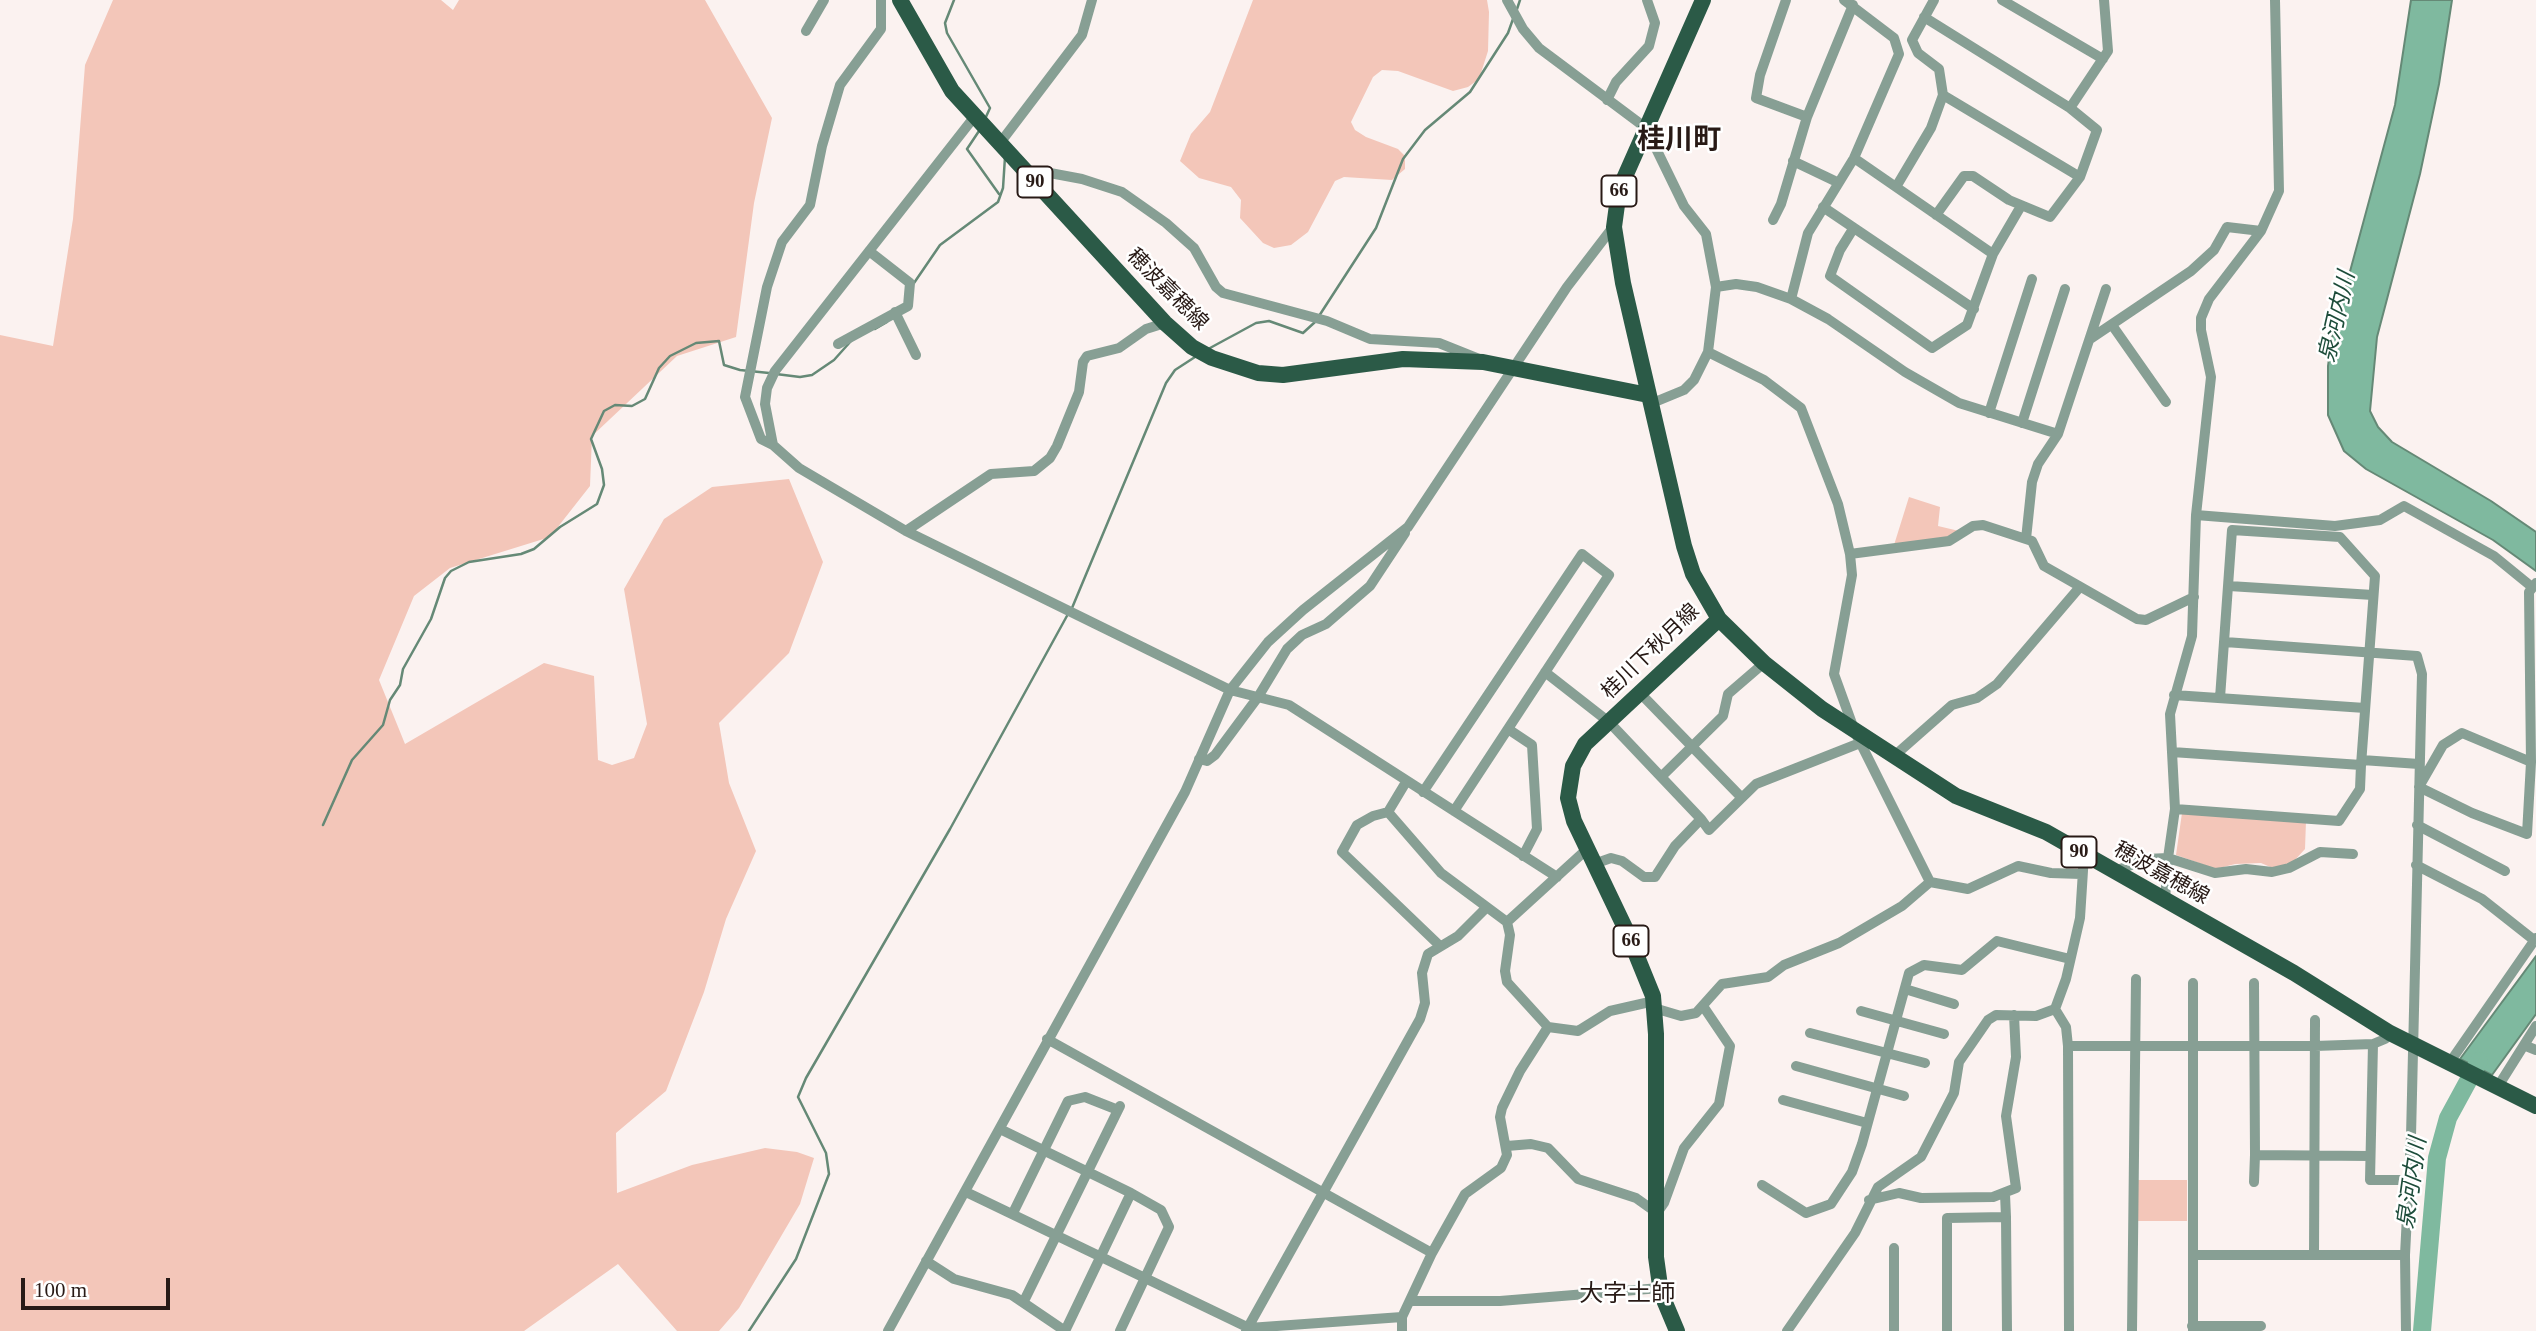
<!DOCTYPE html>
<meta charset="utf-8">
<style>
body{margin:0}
#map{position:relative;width:2536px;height:1331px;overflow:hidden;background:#fbf2f0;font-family:"Times New Roman",serif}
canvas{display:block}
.scale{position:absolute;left:21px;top:1278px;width:149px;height:32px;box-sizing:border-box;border:4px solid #281a16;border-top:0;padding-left:9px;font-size:21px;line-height:24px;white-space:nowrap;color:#281a16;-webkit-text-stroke:5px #fff;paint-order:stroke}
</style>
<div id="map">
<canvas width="2536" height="1331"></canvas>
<div class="scale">100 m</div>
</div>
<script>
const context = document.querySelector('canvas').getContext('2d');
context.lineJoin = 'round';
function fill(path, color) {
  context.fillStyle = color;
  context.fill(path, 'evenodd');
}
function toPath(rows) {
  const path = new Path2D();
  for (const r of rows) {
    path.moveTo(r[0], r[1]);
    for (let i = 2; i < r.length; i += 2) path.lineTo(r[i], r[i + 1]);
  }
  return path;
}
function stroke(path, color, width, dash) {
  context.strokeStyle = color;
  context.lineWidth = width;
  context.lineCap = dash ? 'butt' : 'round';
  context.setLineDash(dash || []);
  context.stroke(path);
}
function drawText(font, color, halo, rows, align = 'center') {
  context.font = font + ' "Times New Roman","Noto Sans JP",serif';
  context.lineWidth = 5;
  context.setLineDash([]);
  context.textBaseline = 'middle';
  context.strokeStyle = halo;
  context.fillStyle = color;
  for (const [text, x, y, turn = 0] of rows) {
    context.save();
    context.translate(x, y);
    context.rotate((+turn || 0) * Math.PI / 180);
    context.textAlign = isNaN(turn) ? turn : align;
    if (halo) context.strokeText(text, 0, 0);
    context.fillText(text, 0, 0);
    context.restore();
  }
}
const green = toPath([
 [113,0,441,0,453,10,459,0,705,0,772,118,754,203,736,337,677,356,592,436,590,486,550,537,450,568,414,596,379,680,405,744,544,663,594,676,598,760,612,765,634,758,647,724,624,589,664,519,712,487,789,479,823,562,789,653,719,723,729,783,756,851,726,919,704,992,666,1091,616,1133,617,1193,692,1165,765,1148,797,1152,814,1158,800,1204,739,1308,719,1331,677,1331,618,1264,524,1331,0,1331,0,335,53,346,73,219,85,65],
 [1253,0,1487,0,1489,12,1488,51,1479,79,1468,87,1453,91,1398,71,1382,70,1373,77,1351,122,1355,130,1366,137,1398,149,1405,156,1405,169,1392,180,1344,177,1335,181,1308,232,1291,245,1274,248,1263,243,1240,218,1241,200,1231,187,1199,178,1180,161,1191,134,1210,112],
 [1909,497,1940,507,1938,526,1959,531,1948,538,1894,545],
 [2182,813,2306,821,2305,849,2294,861,2275,869,2261,863,2235,864,2216,869,2176,855],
 [2137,1180,2187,1180,2187,1221,2137,1221]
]);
const water = toPath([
 [2411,0,2452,0,2439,84,2420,174,2377,337,2370,411,2378,427,2392,442,2491,501,2536,532,2536,571,2493,540,2366,469,2344,451,2328,415,2328,366,2332,338,2395,105,2411,0],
 [2536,956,2536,1014,2492,1075,2460,1059,2536,956]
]);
const stream = toPath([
 [954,0,945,23,947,33,990,108,985,119],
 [1517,9,1520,0],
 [979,131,967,149,999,194],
 [914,283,940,245,998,202,1003,188,1005,157],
 [1319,316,1376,228,1403,159,1425,130,1470,92,1508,33,1513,19],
 [875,329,887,322],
 [1210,348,1256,323,1269,321,1303,333,1315,322],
 [776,374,800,377,812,375,834,360,851,341],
 [1072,608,1166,383,1175,370,1195,357],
 [323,825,352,760,383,725,390,700,400,685,403,669,431,619,445,578,451,571,469,562,521,554,534,549,560,527,597,504,604,485,602,469,591,439,604,411,615,405,632,406,645,399,659,368,670,356,696,343,719,341,724,365,740,370,769,373],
 [749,1331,796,1259,829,1174,826,1153,798,1097,806,1078,950,829,1068,614]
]);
const river = toPath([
 [2422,1331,2437,1158,2448,1118,2479,1061]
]);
const minor = toPath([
 [881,0,881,29,840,85,822,146,810,205,782,242,767,287,745,397,761,439,773,445,799,468,906,531,1230,690,1289,705,1557,877],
 [1507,0,1523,29,1539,48,1646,128,1684,206,1706,234,1716,287,1708,352,1694,380,1684,390,1650,404],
 [1786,0,1760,75,1756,98,1807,117],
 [2002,0,2103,59],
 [1924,17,2070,108,2097,130,2080,177,2050,217,2009,200,1973,176,1964,176,1936,215],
 [806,31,824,0],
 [1943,95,2080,177],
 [1607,100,1616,82,1649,46,1655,23,1647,0],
 [2070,108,2108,51,2104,0],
 [1000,143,1082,35,1092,0],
 [1854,158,1993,254],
 [1793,161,1837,182],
 [1030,177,1050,173,1082,179,1122,192,1166,223,1194,248,1216,287,1223,293,1327,321,1370,339,1439,343,1479,359],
 [1896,187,1931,128,1943,95,1939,69,1918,53,1912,40,1934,0],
 [1823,207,1974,309],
 [1773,220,1781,204,1807,117,1853,5],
 [1853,229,1840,250,1830,276,1932,348,1967,325,1993,254,2021,206],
 [1716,287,1736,284,1757,287,1791,299,1828,319,1905,372,1959,403,2058,434,2106,289],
 [1791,299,1808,233,1854,158,1899,54,1894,38,1844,0],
 [895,312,916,355],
 [2112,325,2166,402],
 [2090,339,2191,271,2214,250,2227,227,2261,231],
 [838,344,908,306,910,283,869,251],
 [1708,352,1764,380,1801,408,1838,504,1850,554,1852,575,1834,674,1855,732,1930,882,1968,889,2018,866,2051,873,2081,874],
 [1989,413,2032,279],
 [2022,423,2065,289],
 [773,445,765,404,767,388,775,371,975,116],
 [2196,515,2335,526,2380,520,2404,506,2494,556,2532,587],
 [906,531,991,474,1034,471,1050,458,1057,446,1079,392,1083,362,1087,356,1119,348,1146,329,1165,323],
 [2026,539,2032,482,2038,464,2058,434],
 [1850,554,1949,541,1973,526,1983,525,2032,541,2044,566,2137,619,2146,620,2194,597],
 [2229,586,2373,595],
 [2225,642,2417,656,2422,674,2411,1136,2405,1255,2406,1331],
 [1545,672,1609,722,1701,819],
 [1640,693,1741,797],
 [2174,695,2365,708],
 [1508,729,1532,745,1537,829,1523,856],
 [2172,752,2361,765,2375,576,2340,537,2232,530,2220,698],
 [1893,757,1952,705,1977,698,1997,684,2079,588],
 [1199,759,1207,761,1215,755,1258,697,1287,649,1302,635,1326,624,1370,586,1405,533],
 [2362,760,2419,764],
 [1661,777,1723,716,1728,694,1764,663],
 [1406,782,1388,812,1441,873,1507,922,1510,935,1505,971,1507,982,1548,1027,1578,1031,1610,1011,1654,1001],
 [2420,785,2443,745,2462,733,2531,762,2529,592,2536,583],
 [2419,787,2472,813,2527,834,2531,762],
 [1423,792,1582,554,1609,575,1454,811],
 [2175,809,2339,821,2360,789,2361,765],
 [1388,812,1373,816,1357,825,1342,852,1439,945],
 [2417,825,2505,871],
 [1594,864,1611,858,1622,861,1644,877,1655,877,1675,846,1701,819,1709,830,1756,784,1860,743],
 [2416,865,2482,899,2534,940],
 [2113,872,2146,859,2168,858,2175,809,2170,714,2192,636,2196,515,2211,377,2201,330,2201,318,2209,299,2261,231,2279,191,2275,0],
 [2165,900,2168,858,2215,873,2246,869,2272,872,2289,868,2320,852,2353,854],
 [1507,922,1586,850],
 [2254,983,2255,1155,2370,1156],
 [1905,989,1954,1004],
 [1654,1008,1681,1016,1696,1013,1722,984,1768,977,1784,965,1839,943,1902,906,1930,882],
 [2055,1009,2066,1027,2068,1046,2069,1331],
 [1861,1011,1944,1034],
 [1810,1033,1925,1063],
 [1047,1039,1432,1253],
 [2373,1044,2370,1180,2407,1180],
 [2068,1046,2315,1046,2373,1044,2385,1039,2390,1033],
 [2526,1046,2536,1050],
 [2448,1065,2536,938],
 [1796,1066,1904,1096],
 [2497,1088,2536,1026],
 [1783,1100,1867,1123],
 [1000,1129,1131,1193,1065,1331],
 [1507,1146,1531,1144,1548,1148,1578,1179,1636,1198,1657,1213,1664,1203,1684,1148,1719,1104,1730,1046,1703,1006],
 [2254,1182,2255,1155],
 [1762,1185,1806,1213,1831,1204,1852,1172,1862,1144,1909,973,1924,965,1962,970,1997,941,2070,959],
 [966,1192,1249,1328,1402,1317],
 [2005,1194,2006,1217],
 [1869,1200,1899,1193,1921,1198,1993,1197,2016,1188,2006,1116,2016,1057,2014,1015],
 [1013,1213,1068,1101,1085,1097,1118,1110],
 [2193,1255,2405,1255],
 [2314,1255,2315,1020],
 [926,1261,954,1279,1012,1295,1065,1331],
 [1024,1301,1120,1106],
 [1410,1301,1500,1301,1660,1288],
 [2192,1326,2261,1326],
 [888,1331,1185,792,1230,690,1268,642,1303,610,1408,527,1567,287,1613,227],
 [1120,1331,1169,1227,1161,1210,1131,1193],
 [1246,1331,1420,1019,1425,1003,1422,973,1428,954,1458,936,1486,908],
 [1402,1331,1402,1317,1432,1253,1465,1194,1501,1168,1507,1155,1500,1117,1502,1108,1520,1071,1548,1027],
 [1787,1331,1855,1233,1878,1187,1921,1157,1954,1093,1959,1062,1988,1020,1996,1015,2036,1016,2055,1009,2066,979,2080,918,2084,855],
 [1894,1331,1894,1248],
 [1947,1331,1947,1218,2006,1217,2007,1331],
 [2132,1331,2136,979],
 [2193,1331,2193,983]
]);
const primary = toPath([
 [900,0,952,91,1165,323,1192,347,1212,358,1258,373,1283,375,1403,359,1483,362,1648,395],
 [1703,0,1619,190,1614,227,1623,283,1684,546,1693,574,1719,619,1764,663,1822,709,1956,796,2046,832,2294,973,2390,1033,2536,1106],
 [1677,1331,1661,1293,1656,1257,1656,1034,1653,996,1627,932,1574,821,1568,798,1573,766,1585,744,1719,619]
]);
const shields = [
 [1035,182,35],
 [1619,191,35],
 [2079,852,35],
 [1631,941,35]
];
const shieldNames = [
 ["90",1035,182],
 ["66",1619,191],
 ["90",2079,852],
 ["66",1631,941]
];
const streetNames = [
 ["穂波嘉穂線",1167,290,45],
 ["桂川下秋月線",1651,652,-44],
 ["穂波嘉穂線",2161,874,29]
];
const waterNames = [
 ["泉河内川",2338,317,-77],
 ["泉河内川",2413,1183,-82]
];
const quarterNames = [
 ["大字土師",1627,1295]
];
const districtNames = [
 ["桂川町",1679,141]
];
fill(green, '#f3c6b9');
fill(water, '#7fb99f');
stroke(water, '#658976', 2);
stroke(stream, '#658976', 2.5);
stroke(river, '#7fb99f', 18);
stroke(minor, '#879f94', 10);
stroke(primary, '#2b5a47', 16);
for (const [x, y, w] of shields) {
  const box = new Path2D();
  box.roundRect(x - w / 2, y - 15.5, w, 31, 5);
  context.fillStyle = '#fff';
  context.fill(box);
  stroke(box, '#281a16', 2);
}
drawText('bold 19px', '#281a16', null, shieldNames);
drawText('21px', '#281a16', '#fff', streetNames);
drawText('italic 23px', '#1d4c3a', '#fff', waterNames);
drawText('24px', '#281a16', '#fff', quarterNames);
drawText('bold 28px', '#281a16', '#fff', districtNames);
</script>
